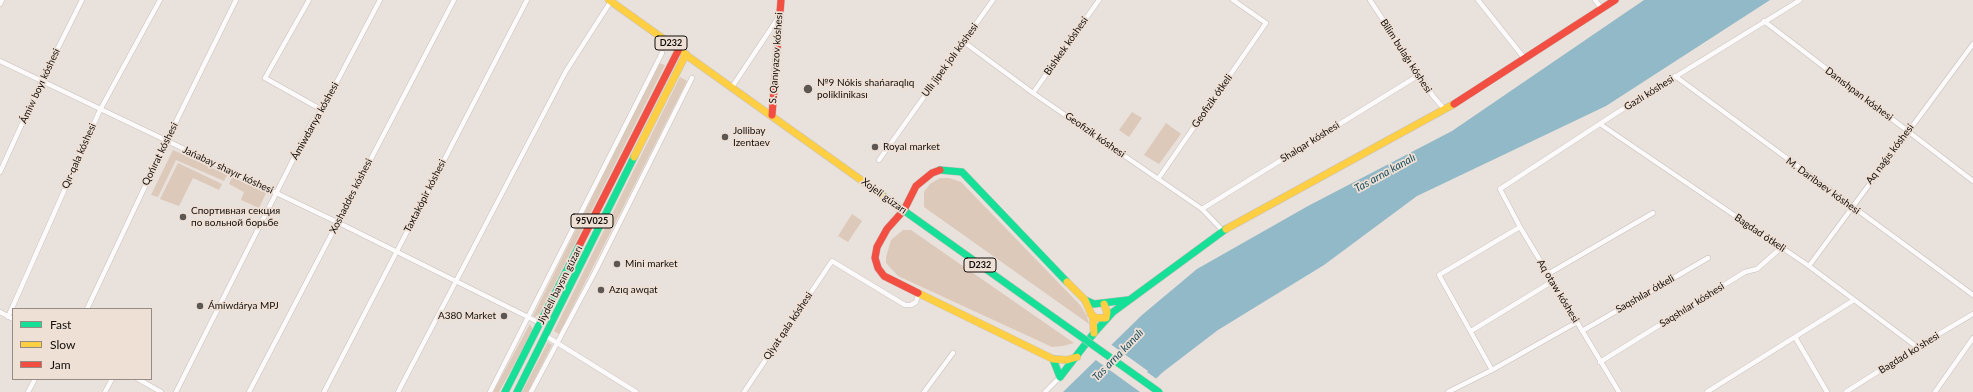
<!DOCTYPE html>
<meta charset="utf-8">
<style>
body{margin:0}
#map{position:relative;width:1973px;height:392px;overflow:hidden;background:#e9e1dc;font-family:Lato,sans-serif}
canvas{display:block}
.legend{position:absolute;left:12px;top:308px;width:140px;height:72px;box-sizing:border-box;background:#efe0d6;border:1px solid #968c84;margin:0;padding:5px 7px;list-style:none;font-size:12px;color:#110d09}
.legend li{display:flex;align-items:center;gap:8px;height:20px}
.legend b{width:20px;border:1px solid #968c84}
</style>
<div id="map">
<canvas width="1973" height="392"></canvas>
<ul class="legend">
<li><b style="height:5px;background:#16e098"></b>Fast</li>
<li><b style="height:5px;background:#ffcf43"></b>Slow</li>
<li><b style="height:5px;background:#f24e42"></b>Jam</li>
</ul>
</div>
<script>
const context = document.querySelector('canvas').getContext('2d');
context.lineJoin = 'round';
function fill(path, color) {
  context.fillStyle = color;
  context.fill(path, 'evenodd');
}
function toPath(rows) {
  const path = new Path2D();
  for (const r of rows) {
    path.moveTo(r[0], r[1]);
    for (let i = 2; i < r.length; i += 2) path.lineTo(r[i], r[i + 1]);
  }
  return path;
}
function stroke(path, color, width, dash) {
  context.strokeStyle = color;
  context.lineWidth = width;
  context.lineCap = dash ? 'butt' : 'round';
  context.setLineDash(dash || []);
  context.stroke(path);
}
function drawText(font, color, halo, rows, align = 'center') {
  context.font = font + ' Lato,sans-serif';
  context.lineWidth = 3.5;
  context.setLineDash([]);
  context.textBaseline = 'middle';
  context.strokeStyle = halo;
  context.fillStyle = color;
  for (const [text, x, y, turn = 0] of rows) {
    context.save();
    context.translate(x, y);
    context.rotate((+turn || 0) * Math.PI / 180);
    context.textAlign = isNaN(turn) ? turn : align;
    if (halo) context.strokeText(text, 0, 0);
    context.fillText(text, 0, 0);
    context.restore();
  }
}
const green = toPath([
 [659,63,665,65,664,67,540,313,535,317,533,316],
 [680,77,687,81,559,334,554,331],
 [1132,112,1142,118,1129,137,1119,130],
 [1166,123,1181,134,1159,164,1144,155],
 [173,150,227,175,224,181,176,160,158,197,151,195],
 [178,163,222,184,219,190,193,178,179,206,160,199],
 [232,177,266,193,259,208,241,200,244,192,229,184],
 [940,178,949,178,961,182,1081,306,1087,316,1089,324,924,207,924,192,930,184],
 [852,214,862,221,848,242,838,236],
 [903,230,911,230,1074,343,1063,346,1052,347,898,276,886,263,886,257,891,240],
 [530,324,533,330,499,392,493,392],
 [548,342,552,345,528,392,522,392]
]);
const water = toPath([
 [1644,0,1770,0,1606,106,1417,196,1324,265,1218,330,1163,372,1142,392,1063,392,1142,315,1197,269,1308,206,1452,131]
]);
const pier = toPath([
 [1109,343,1148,371,1147,372,1158,380,1145,392,1140,392,1093,358]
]);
const street = toPath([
 [309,0,265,78,322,110],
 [1370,0,1433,96,1445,110],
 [1478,0,1525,59],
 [1595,0,1602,9],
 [0,4,2,0],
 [1764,21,1973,181],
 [964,42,1033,93,1202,209,1223,231],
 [0,61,337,222,540,323],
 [1675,76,1973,295],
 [732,87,778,18],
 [1033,93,1099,0],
 [1600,124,1809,266,1917,347],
 [879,160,993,0],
 [0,172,42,80,82,0],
 [1158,179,1266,23,1233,0],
 [1202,209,1419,75],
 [1809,266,1973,44],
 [1548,274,1653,213],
 [87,309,166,142,236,0],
 [0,312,13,319],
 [8,317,100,110,160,0],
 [1471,331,1553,281],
 [1582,331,1708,258],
 [546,336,636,392],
 [1795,337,1827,392],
 [1600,362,1745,272,1757,269,1782,247],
 [1492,370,1439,275,1520,227],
 [138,379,161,392],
 [28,392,35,379],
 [105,392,112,379],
 [176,392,312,122,322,110,380,0],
 [249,392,454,0],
 [324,392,527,0],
 [398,392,566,71,611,1],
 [490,392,662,53],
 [531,392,595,272,692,78],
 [744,392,832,261,905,305,911,305,916,302,919,293],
 [924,392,953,353],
 [1045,392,1060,377],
 [1448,392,1492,370,1577,322],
 [1619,392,1520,227,1500,189,1618,112,1800,0],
 [1707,392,1854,300],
 [1846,392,1917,347,1973,314],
 [1935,392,1973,338]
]);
const fast = toPath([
 [940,170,962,172,1067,282],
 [882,195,1056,319],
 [1085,300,1094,304,1128,300],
 [1053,359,1060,377],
 [1060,377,1094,333,1113,312,1226,229],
 [505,392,580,244],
 [517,392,634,157]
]);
const slow = toPath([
 [609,0,882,195],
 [634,157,686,54],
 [1226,229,1454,104],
 [1067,282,1085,300,1093,318,1094,333],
 [918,293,1053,359,1067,360,1077,357],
 [1091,314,1096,318,1106,318,1107,312,1104,304]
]);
const jam = toPath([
 [1454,104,1615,0],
 [772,115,781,0],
 [580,244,679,49],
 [918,293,884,276,878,268,875,258,877,247,887,229,904,210,916,186,932,173,940,170]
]);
const fastBridge = toPath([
 [1056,319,1159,392]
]);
const markers = [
 [808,89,5,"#5d5753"],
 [725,137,4,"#5d5753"],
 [875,147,4,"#5d5753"],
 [183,217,4,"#5d5753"],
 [617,264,4,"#5d5753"],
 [601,290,4,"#5d5753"],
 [200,306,4,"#5d5753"],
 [504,316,4,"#5d5753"]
];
const shields = [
 [671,43,32],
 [592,221,42],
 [980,265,32]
];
const shieldNames = [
 ["D232",671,43],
 ["95V025",592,221],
 ["D232",980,265]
];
const streetNames = [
 ["Bishkek kóshesi",1066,46,-55],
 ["Bilim bulaǵı kóshesi",1406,56,57],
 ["S. Qanıyazov kóshesi",776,58,-86],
 ["Ullı jipek jolı kóshesi",950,60,-54],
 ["Ámiw boyı kóshesi",40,86,-65],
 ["Gazlı kóshesi",1649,93,-32],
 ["Danıshpan kóshesi",1859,94,37],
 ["Geofizik ótkeli",1212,101,-55],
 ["Ámiwdarıya kóshesi",315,121,-61],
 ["Geofizik kóshesi",1095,135,35],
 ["Shalqar kóshesi",1310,142,-32],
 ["Qońırat kóshesi",160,154,-64],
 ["Aq naǵıs kóshesi",1890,154,-53],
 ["Qır-qala kóshesi",79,156,-66],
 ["Jańabay shayır kóshesi",228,170,25],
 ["M. Daribaev kóshesi",1823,186,36],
 ["Xoshaddes kóshesi",351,196,-63],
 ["Taxtakópir kóshesi",425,196,-63],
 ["Xojeli gúzarı",884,196,36],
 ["Bagdad ótkeli",1760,233,34],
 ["Jiydeli baysın gúzarı",560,285,-63],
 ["Aq otaw kóshesi",1558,291,59],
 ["Saqshılar ótkeli",1645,294,-30],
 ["Saqshılar kóshesi",1692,305,-32],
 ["Qiyat qala kóshesi",788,326,-56],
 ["Bagdad ko'shesi",1909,353,-32]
];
const poiNames = [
 ["№9 Nókis shańaraqlıq",817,83],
 ["poliklinikası",817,95],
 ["Jollibay",733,131],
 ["Izentaev",733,143],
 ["Royal market",883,147],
 ["Спортивная секция",191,211],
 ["по вольной борьбе",191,223],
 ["Mini market",625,264],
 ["Azıq awqat",609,290],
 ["Ámiwdárya MPJ",208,306],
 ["A380 Market",496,316,"right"]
];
const waterNames = [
 ["Tas arna kanalı",1385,173,-29],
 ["Tas arna kanalı",1118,355,-46]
];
fill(green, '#ddc9b9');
fill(water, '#91b9c7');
fill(pier, '#e9e1dc');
stroke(street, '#c6bfbb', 5.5);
stroke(fast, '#c6bfbb', 8);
stroke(slow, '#c6bfbb', 8);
stroke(jam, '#c6bfbb', 8);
stroke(street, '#fcfafa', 4.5);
stroke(fast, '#16e098', 7);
stroke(slow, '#ffcf43', 7);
stroke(jam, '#f24e42', 7);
stroke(fastBridge, '#c3c0bc', 8, []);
stroke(fastBridge, '#16e098', 7);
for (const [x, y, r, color] of markers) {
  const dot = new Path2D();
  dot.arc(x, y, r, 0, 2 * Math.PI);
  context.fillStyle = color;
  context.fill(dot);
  stroke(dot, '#efe0d6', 1.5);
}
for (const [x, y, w] of shields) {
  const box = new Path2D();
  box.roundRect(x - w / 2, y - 7, w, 14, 3);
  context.fillStyle = '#efe0d6';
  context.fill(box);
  stroke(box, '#110d09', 1);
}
drawText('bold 9px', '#110d09', null, shieldNames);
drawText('10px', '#110d09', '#efe0d6', streetNames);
drawText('10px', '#110d09', '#efe0d6', poiNames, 'left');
drawText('italic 11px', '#1c5061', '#efe0d6', waterNames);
</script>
